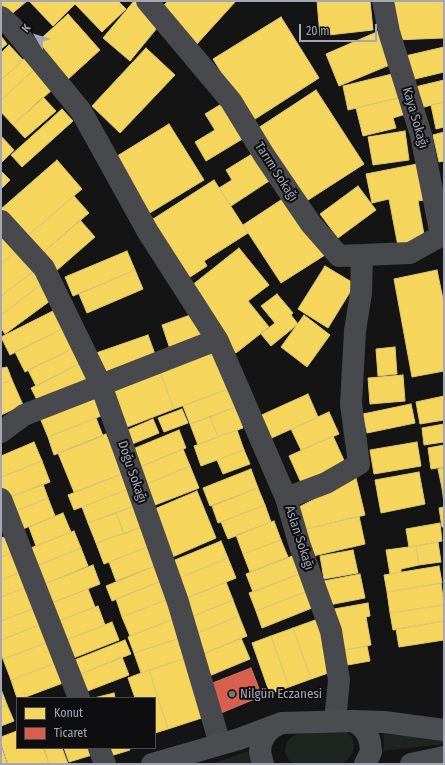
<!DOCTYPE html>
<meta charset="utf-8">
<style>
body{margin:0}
#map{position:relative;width:445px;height:765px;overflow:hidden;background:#141414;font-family:"Fira Sans Condensed",sans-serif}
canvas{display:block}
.frame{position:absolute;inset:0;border:2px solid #a4a8b5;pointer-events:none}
.legend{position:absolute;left:16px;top:697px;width:140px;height:52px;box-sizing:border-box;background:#0e0e10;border:1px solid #4a4c52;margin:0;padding:5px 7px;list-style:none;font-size:12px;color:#a4a8b5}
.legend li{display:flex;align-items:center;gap:8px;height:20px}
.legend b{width:20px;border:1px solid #4a4c52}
.north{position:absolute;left:16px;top:16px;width:40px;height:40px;-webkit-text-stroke:3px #0e0e10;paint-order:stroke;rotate:308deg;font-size:11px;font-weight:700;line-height:16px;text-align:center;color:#a4a8b5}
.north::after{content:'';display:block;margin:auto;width:14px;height:18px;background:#a4a8b5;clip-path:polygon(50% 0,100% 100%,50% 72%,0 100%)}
.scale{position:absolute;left:299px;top:24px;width:78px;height:18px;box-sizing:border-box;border:2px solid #a4a8b5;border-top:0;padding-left:5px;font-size:12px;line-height:14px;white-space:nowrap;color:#a4a8b5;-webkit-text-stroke:3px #0e0e10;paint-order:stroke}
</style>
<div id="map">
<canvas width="445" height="765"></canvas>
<div class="frame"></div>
<ul class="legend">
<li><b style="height:11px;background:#f6d55c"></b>Konut</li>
<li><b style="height:11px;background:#d6604d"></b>Ticaret</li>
</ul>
<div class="north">K</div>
<div class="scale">20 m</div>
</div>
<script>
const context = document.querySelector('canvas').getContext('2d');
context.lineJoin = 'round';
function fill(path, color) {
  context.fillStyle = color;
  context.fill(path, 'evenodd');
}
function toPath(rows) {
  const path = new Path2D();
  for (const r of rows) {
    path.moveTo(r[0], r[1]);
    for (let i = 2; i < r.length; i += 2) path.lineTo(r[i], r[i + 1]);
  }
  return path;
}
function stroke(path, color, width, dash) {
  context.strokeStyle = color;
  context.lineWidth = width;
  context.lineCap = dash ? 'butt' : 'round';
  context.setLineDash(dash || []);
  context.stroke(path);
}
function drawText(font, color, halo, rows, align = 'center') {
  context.font = font + ' "Fira Sans Condensed",sans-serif';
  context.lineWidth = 4;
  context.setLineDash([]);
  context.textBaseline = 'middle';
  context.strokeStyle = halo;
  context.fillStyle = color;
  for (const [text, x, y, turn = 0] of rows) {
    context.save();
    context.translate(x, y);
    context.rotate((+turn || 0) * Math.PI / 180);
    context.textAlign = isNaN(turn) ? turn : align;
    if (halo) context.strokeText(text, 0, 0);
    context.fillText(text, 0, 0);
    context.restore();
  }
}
const green = toPath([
 [339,730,346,732,352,737,354,745,353,752,349,758,343,763,294,764,288,759,285,752,286,744,290,738,297,734],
 [383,734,444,739,444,744,383,751,384,745],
 [254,749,255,764,211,764]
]);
const homes = toPath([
 [1,1,27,1,8,17,1,9,1,1],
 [29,1,118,1,126,9,102,32,75,4,53,26,29,1],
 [134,1,137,1,162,22,130,61,103,38,134,1],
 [168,1,236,1,196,45,163,6,168,1],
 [317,1,370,1,373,30,320,36,317,1],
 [393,1,444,1,444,38,394,40,393,1],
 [68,14,100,50,66,81,34,45,68,14],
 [281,17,319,78,252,121,213,59,281,17],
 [379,31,392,64,339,86,326,54,379,31],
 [1,36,7,44,1,49,1,36],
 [9,45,23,60,1,80,1,53,9,45],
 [444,47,444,72,411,80,405,56,444,47],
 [146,48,175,75,120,133,92,106,146,48],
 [27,56,37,67,1,100,1,80,27,56],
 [35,69,53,89,13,125,1,112,1,100,35,69],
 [392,74,399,98,348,110,343,86,392,74],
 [444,80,444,102,420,108,415,87,444,80],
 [316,90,364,164,302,204,255,130,316,90],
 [405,96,409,113,393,118,396,128,363,136,356,108,405,96],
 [43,97,56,111,25,138,13,125,43,97],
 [444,102,444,127,436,129,431,105,444,102],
 [223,103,244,138,206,161,195,142,215,130,205,114,223,103],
 [62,109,73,121,22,167,11,155,62,109],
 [169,124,204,180,148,214,114,158,169,124],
 [405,131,409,160,373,165,368,137,405,131],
 [444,132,444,161,439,162,433,135,444,132],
 [1,136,14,150,1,163,1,136],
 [252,154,269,181,231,206,219,188,232,180,226,170,252,154],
 [57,160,82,189,26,237,1,209,57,160],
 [417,164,424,200,418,201,425,240,398,246,389,199,372,203,366,174,417,164],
 [1,171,10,180,1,189,1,171],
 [214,180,248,233,204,261,207,266,187,279,150,221,214,180],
 [358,186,376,210,338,238,320,214,358,186],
 [74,196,89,213,41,254,26,237,74,196],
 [287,196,325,255,281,283,243,225,287,196],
 [80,220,95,237,56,271,41,254,80,220],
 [6,235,18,250,1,264,1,239,6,235],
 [239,248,269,285,248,301,269,327,236,353,186,290,239,248],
 [18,250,34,271,1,296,1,264,18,250],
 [127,251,135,270,73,296,65,277,127,251],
 [325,266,355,284,328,328,298,309,325,266],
 [135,270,143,289,87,313,79,294,135,270],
 [437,270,444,304,444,371,412,377,394,279,437,270],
 [34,271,43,283,1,315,1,296,34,271],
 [43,283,54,298,5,334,1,328,1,315,43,283],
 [277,294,293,313,291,315,298,324,271,346,261,334,275,323,261,306,277,294],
 [53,311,62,329,10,355,1,337,53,311],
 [196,313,204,337,170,349,162,325,196,313],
 [304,315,330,335,307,367,281,347,304,315],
 [62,329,72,349,25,372,15,352,62,329],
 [148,335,156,357,105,376,96,353,148,335],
 [395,347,397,374,378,376,376,349,395,347],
 [72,349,79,364,36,386,28,370,72,349],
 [213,349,228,389,174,409,159,369,213,349],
 [79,364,87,381,39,404,31,388,79,364],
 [1,366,2,368,7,367,12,380,1,384,1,366],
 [159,369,174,409,122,429,107,389,159,369],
 [403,375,405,401,370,404,368,378,403,375],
 [12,380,23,405,1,415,1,384,12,380],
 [228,389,235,407,190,424,183,406,228,389],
 [92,392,101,416,48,437,38,413,92,392],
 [308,394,318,417,265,441,255,418,308,394],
 [444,396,444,420,420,424,416,402,444,396],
 [411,404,415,423,367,433,363,414,411,404],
 [235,407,243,428,218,437,210,417,235,407],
 [182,409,188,423,164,432,158,418,182,409],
 [329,412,339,434,301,450,291,429,329,412],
 [210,417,218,437,198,445,190,424,210,417],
 [96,418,103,436,54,455,48,437,96,418],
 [153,419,159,433,130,445,123,432,153,419],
 [444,424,444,442,424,445,422,428,444,424],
 [179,430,186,448,135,469,128,451,179,430],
 [237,430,244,450,201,466,194,446,237,430],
 [106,434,122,474,74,492,58,453,106,434],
 [333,436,347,467,303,487,289,456,333,436],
 [34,442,42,461,1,477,1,456,34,442],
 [417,442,421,466,374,474,370,450,417,442],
 [444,445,444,467,431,469,428,448,444,445],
 [183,449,190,466,142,486,135,469,183,449],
 [244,450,250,464,223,474,217,460,244,450],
 [42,461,50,482,5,499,1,488,1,477,42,461],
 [190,466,199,488,150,507,142,486,190,466],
 [444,468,444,488,442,488,438,469,444,468],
 [251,469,258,488,210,506,203,488,251,469],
 [419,472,425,504,381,513,375,480,419,472],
 [122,474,128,489,74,510,68,495,122,474],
 [356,478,365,515,303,530,295,509,356,478],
 [43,484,48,498,11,513,5,499,43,484],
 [258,488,265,505,218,523,212,506,258,488],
 [442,488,444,488,444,503,442,488],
 [128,489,134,506,88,523,82,507,128,489],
 [197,491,216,538,170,558,150,511,197,491],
 [48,498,55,516,18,531,11,513,48,498],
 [265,505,271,522,228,539,221,522,265,505],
 [134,506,142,527,124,534,116,513,134,506],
 [444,507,444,527,442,527,439,508,444,507],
 [63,513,71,532,36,546,29,527,63,513],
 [116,513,124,533,96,543,88,523,116,513],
 [359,516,365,544,309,557,303,530,359,516],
 [274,521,281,540,243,554,236,535,274,521],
 [440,523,442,541,409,547,406,529,440,523],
 [142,527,150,546,104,564,96,543,142,527],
 [74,531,81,548,34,567,28,549,74,531],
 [11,535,17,551,1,557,1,538,11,535],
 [281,540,288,557,250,572,243,554,281,540],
 [221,541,228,558,177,579,170,562,221,541],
 [438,542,441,562,419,565,416,546,438,542],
 [150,546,157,565,116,581,109,562,150,546],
 [416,546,419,565,401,569,401,572,390,574,386,550,416,546],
 [81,548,88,566,42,585,34,567,81,548],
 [353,550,358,573,324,579,320,556,353,550],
 [17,551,24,571,1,580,1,557,17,551],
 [295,555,302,573,253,592,246,574,295,555],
 [228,558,236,578,185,599,177,579,228,558],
 [160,564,166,579,112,601,106,586,160,564],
 [93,565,100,584,49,604,42,585,93,565],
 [439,566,442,583,387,592,384,575,439,566],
 [24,571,30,586,1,597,1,580,24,571],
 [299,574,305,592,256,611,249,593,299,574],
 [360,574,365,598,329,605,324,581,360,574],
 [166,579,173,597,122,617,116,599,166,579],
 [226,582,233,600,186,619,179,601,226,582],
 [441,583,444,605,390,613,387,592,441,583],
 [30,586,38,607,1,621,1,597,30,586],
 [88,589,95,607,56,622,49,604,88,589],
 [305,592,312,608,262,628,256,611,305,592],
 [173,597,181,616,130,636,122,617,173,597],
 [233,600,239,616,193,635,186,619,233,600],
 [368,603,370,616,366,617,371,645,341,651,334,609,368,603],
 [444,605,444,621,393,630,390,613,444,605],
 [98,606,105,625,64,641,56,622,98,606],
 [38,607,47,622,1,640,1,621,38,607],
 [239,616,247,636,201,655,193,635,239,616],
 [176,618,183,637,134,653,128,637,176,618],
 [318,619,337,670,311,679,293,628,318,619],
 [444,621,444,640,399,647,396,629,444,621],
 [47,622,54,640,3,659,1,655,1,640,47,622],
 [112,622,119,640,71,659,64,641,112,622],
 [293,628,311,679,289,687,271,636,293,628],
 [187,636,192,656,141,673,134,653,187,636],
 [271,636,289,687,270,694,252,643,271,636],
 [241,638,250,659,209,676,201,655,241,638],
 [54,640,56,663,11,680,3,659,54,640],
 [125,640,131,654,78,675,72,661,125,640],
 [367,646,370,661,342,666,339,651,367,646],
 [192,656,211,715,168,729,149,670,192,656],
 [122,657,129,675,85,692,78,675,122,657],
 [56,663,63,683,23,698,17,698,11,680,56,663],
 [149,670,168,729,155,733,155,698,135,698,128,678,149,670],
 [1,689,7,705,1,707,1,689],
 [114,693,115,698,94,698,114,693],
 [7,705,14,721,1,726,1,707,7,705],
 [17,731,17,748,43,748,49,764,8,764,1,743,1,737,17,731],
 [1,746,7,764,1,764,1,746],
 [44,748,62,748,68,764,49,764,44,748],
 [64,748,90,748,92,755,69,762,64,748],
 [101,748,129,748,130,750,104,758,101,748]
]);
const shops = toPath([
 [251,668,262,696,221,713,210,684,251,668]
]);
const street = toPath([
 [147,1,231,101,264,155,311,224,339,256,410,253,444,234],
 [383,1,389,32,421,135,441,235],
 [1,17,12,27,81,111,148,232,218,341],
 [1,221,44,268,101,385,178,602,220,744],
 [1,432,24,415,206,344,218,341,286,498],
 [1,499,79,698],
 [335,721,339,680,331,631,300,546,286,498,326,483,359,464,351,404,355,331,361,293,362,255],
 [99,748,105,764]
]);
const secondary = toPath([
 [353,721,361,726,367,733,370,742,371,752,365,764],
 [152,764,239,739,276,725],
 [263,764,260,752,261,743,266,734,272,728,281,723,353,721,384,722,444,730],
 [411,764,444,757]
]);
const markers = [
 [232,694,4,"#72747d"]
];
const streetNames = [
 ["Kaya Sokağı",415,118,74],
 ["Tarım Sokağı",276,172,57],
 ["Doğu Sokağı",132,472,71],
 ["Aslan Sokağı",299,538,72]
];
const poiNames = [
 ["Nilgün Eczanesi",240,694]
];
fill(green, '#1e241f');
fill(homes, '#f6d55c');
stroke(homes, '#ddc877', 1);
fill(shops, '#d6604d');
stroke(shops, '#c7766c', 1);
stroke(street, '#48494d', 22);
stroke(secondary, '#4c4d51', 22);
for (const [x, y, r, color] of markers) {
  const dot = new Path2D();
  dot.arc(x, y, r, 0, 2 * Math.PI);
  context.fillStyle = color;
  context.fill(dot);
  stroke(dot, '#0e0e10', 1.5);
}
drawText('13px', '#a4a8b5', '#0e0e10', streetNames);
drawText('13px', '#a4a8b5', '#0e0e10', poiNames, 'left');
</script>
